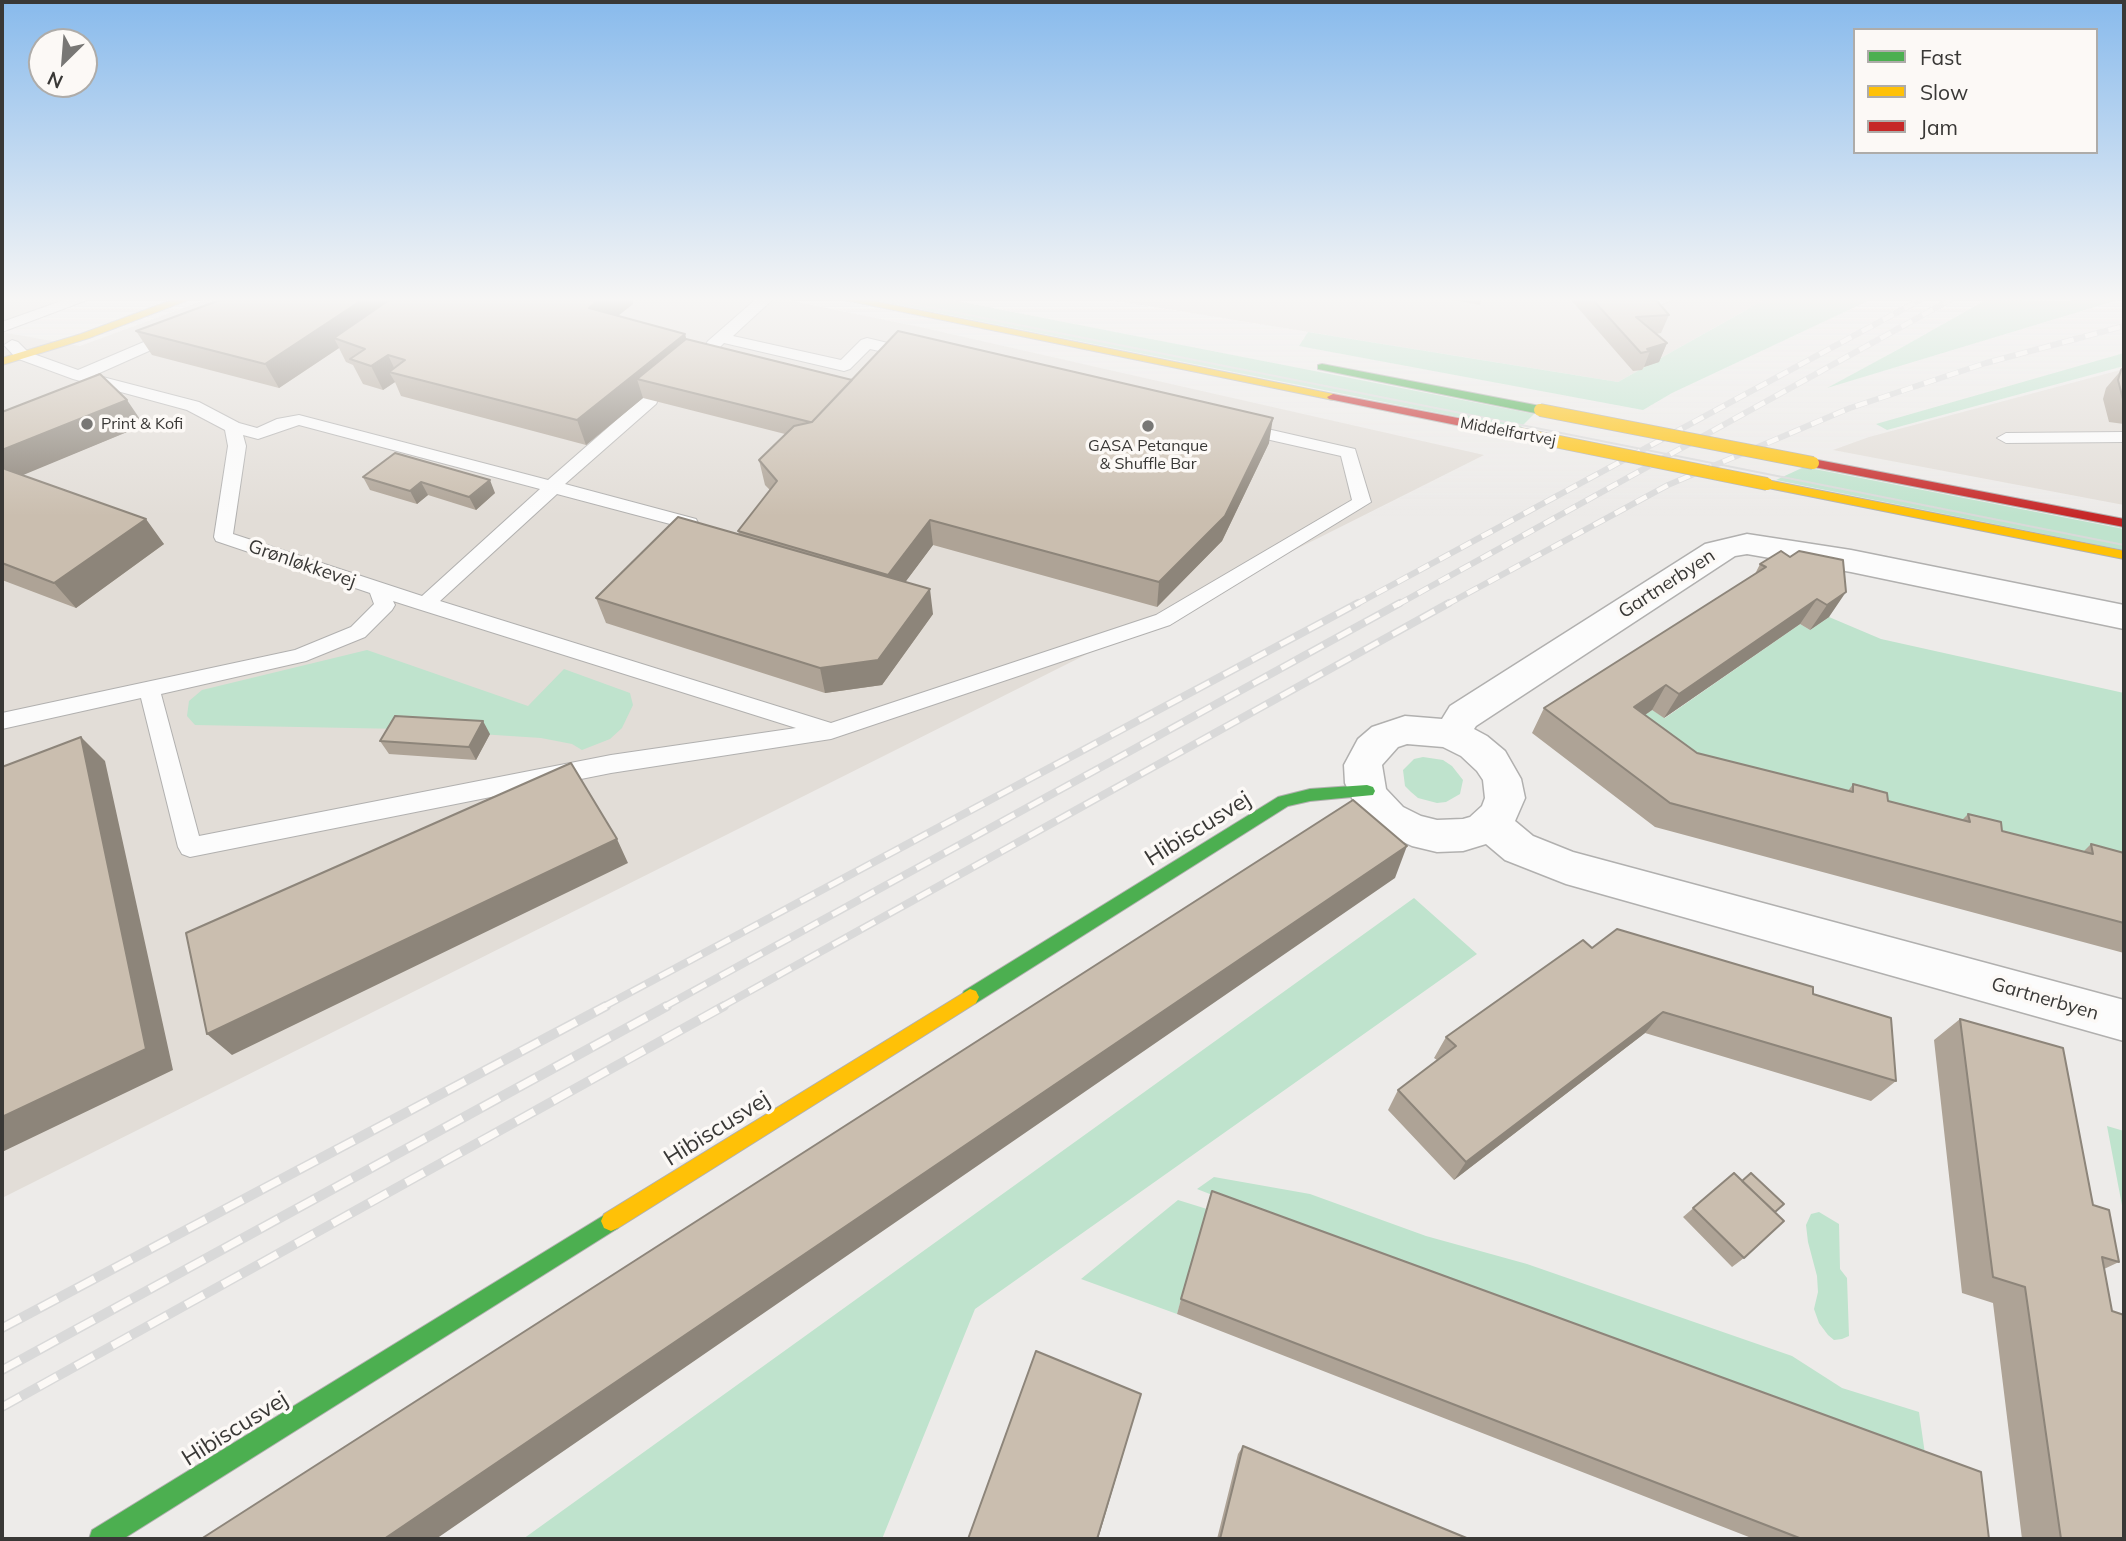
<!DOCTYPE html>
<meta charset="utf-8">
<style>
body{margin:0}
#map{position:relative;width:2126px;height:1541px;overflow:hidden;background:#edebe9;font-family:Mulish,sans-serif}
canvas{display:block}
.frame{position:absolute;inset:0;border:4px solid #393836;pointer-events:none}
.legend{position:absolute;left:1853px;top:28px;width:245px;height:126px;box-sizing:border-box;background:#fcf9f6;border:2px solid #aeaca9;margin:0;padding:9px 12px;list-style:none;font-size:21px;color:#393836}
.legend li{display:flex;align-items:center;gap:14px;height:35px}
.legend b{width:35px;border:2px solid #aeaca9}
.north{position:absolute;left:28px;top:28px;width:70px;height:70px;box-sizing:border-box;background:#fcf9f6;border:2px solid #aeaca9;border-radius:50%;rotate:205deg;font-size:19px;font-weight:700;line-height:28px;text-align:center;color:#393836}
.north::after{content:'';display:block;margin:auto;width:24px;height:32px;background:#787775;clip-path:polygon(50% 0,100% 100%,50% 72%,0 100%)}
</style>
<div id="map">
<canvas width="2126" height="1541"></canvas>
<div class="frame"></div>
<ul class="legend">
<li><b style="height:9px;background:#4caf50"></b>Fast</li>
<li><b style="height:9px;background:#ffc107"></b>Slow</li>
<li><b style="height:9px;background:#c62828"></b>Jam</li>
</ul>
<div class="north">N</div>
</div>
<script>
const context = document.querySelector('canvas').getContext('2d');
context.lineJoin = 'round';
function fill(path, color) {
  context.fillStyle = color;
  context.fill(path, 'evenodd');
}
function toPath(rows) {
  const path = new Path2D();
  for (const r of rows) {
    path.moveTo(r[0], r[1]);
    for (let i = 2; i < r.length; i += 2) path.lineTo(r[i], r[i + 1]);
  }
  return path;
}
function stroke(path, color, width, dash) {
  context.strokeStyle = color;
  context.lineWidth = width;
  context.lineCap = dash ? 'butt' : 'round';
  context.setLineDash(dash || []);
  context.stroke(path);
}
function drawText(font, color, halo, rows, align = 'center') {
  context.font = font + ' Mulish,sans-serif';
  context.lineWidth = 7;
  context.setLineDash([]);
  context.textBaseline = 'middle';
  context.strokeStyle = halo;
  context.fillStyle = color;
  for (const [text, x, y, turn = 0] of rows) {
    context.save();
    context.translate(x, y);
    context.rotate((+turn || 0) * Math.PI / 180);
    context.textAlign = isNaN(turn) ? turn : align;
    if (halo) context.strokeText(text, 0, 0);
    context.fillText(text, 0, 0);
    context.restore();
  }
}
const built = toPath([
 [2,300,73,300,2,327],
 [205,300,787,300,920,327,1484,455,2,1198,2,332,80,346],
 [1111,300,1764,300,1618,382],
 [2124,369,2124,505,1833,450,1869,437]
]);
const green = toPath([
 [874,300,952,300,1534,414,1519,429],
 [1764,300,1870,300,1672,393,1643,410,1299,346,1308,332,1618,382],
 [1984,301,2118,300,1827,388,1899,349],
 [2124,353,2124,366,1887,430,1876,424],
 [1804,467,2124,529,2124,550,1776,480],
 [1829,617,1881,639,2124,693,2124,891,1620,732,1652,710,1665,718,1800,624,1810,630],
 [367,650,528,706,564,669,630,693,633,705,622,728,610,739,582,750,572,744,541,738,403,729,195,725,187,716,189,701,202,690],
 [1423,757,1443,760,1452,766,1463,780,1460,794,1446,802,1437,803,1418,798,1411,792,1405,786,1403,770,1414,759],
 [1414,898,1477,954,975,1309,882,1539,523,1539],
 [2107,1126,2124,1131,2124,1216],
 [1214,1177,1310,1194,1426,1236,1527,1264,1792,1356,1842,1388,1919,1412,1928,1475,1197,1189],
 [1178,1200,1207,1209,1177,1314,1081,1279],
 [1819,1212,1839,1224,1840,1269,1847,1278,1849,1336,1842,1339,1834,1340,1828,1335,1819,1323,1814,1309,1818,1292,1817,1276,1808,1242,1806,1225,1811,1214]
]);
const lane = toPath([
 [64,300,87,300,2,332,2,322,64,300],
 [755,300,772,300,733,336,841,360,861,340,867,338,917,350,919,353,911,358,870,349,850,369,844,371,724,343,720,347,708,347,706,344,708,341,755,300],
 [1647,300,1672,300,1653,308,1648,306,1647,300],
 [172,330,178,332,180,335,178,338,95,375,199,402,239,423,257,428,277,419,299,415,548,480,644,396,656,396,658,400,656,404,565,484,696,519,698,523,696,527,689,529,557,494,440,601,831,723,1156,615,1352,500,1341,456,1235,432,1232,428,1235,424,1241,423,1355,449,1371,502,1170,625,831,739,611,773,190,857,182,854,178,847,141,698,2,729,2,713,295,650,351,627,374,604,370,593,216,541,214,537,228,446,225,430,187,410,73,379,16,358,4,345,12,340,18,342,28,352,78,370,172,330],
 [299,425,540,489,422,596,233,534,246,446,243,435,258,439,299,425],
 [393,601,418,609,796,728,611,755,199,836,161,694,306,661,365,637,392,610,395,605,393,601],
 [2124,432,2124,442,2006,443,1997,438,2006,433,2124,432]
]);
const street = toPath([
 [1747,534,1851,550,2124,605,2124,629,1851,572,1747,554,1735,556,1476,726,1474,729,1487,736,1505,751,1521,779,1525,798,1515,821,1533,836,1573,852,2124,1000,2124,1041,1566,884,1505,860,1486,844,1463,851,1437,852,1412,846,1375,829,1359,813,1345,783,1344,765,1358,739,1372,727,1405,716,1442,719,1450,706,1705,544,1747,534],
 [1407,744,1443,747,1461,756,1477,771,1483,780,1485,798,1482,806,1470,817,1463,819,1437,820,1421,816,1403,807,1386,789,1382,765,1398,747,1407,744]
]);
const fast = toPath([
 [1322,364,1540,406,1546,410,1540,414,1318,369,1318,365,1322,364],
 [1367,785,1373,787,1375,791,1373,795,1310,801,1288,806,976,1003,970,1005,964,1003,961,997,964,991,1278,797,1310,789,1367,785],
 [611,1211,618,1214,621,1221,618,1228,123,1539,89,1539,92,1530,611,1211]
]);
const slow = toPath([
 [172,300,188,300,89,338,2,365,2,358,81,334,172,300],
 [845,300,868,300,1333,394,1339,397,1333,400,845,300],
 [1767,480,2124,551,2124,559,1763,487,1763,481,1767,480],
 [970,989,976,991,979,997,976,1003,618,1228,611,1231,604,1228,601,1221,604,1214,970,989]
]);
const jam = toPath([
 [1333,394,1515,429,1521,433,1515,437,1329,399,1327,397,1333,394],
 [1813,459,2124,519,2124,527,1809,466,1807,463,1813,459]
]);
const tram = toPath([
 [893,300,2124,545]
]);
const railFar2 = toPath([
 [1355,605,1920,300],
 [1397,605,1950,300],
 [1446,605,1668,485,1850,408,1986,363,2124,326]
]);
const railFar1 = toPath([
 [603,1007,1358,603],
 [664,1007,1400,603],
 [721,1007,1449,603]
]);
const rail = toPath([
 [2,1328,606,1006],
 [2,1370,667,1006],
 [2,1407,724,1006]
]);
const slowBridge = toPath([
 [1540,410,1813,463],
 [1515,433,1767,484]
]);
const wall = toPath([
 [220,300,632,300,633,304,618,316,685,334,686,339,852,380,1269,443,1222,541,1157,607,933,545,905,582,933,614,882,685,825,693,606,623,596,598,739,534,738,531,770,490,765,485,759,460,785,434,643,398,586,445,401,396,395,382,383,390,363,384,353,365,346,362,339,348,279,388,152,355,136,331],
 [1453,300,1481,300,1480,305],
 [1571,300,1656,300,1669,315,1661,333,1656,334,1667,343,1659,362,1644,367,1642,370,1633,371],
 [2124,367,2124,424,2109,422,2103,399,2106,388],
 [2,412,144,425,21,475,164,544,76,608,2,580],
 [395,453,495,493,476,510,428,495,417,504,370,490,363,477],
 [1790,557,1843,560,1829,617,1810,630,1800,624,1664,718,1652,710,1645,715,1697,753,1848,791,1853,784,1888,801,1962,820,1968,814,2002,831,2083,852,2091,844,2124,855,2124,953,1655,827,1532,733,1544,708,1755,574,1760,564],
 [490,734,476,760,389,754,380,741],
 [1592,948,1813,994,1896,1081,1871,1101,1645,1033,1454,1180,1388,1110,1398,1090,1437,1060,1434,1058,1446,1037],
 [1960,1019,2093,1205,2119,1262,2104,1269,2124,1539,2022,1539,1993,1303,1962,1293,1934,1040],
 [1734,1173,1775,1212,1744,1258,1732,1267,1683,1217],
 [1181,1299,1989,1539,1754,1539,1177,1314],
 [1243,1446,1469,1539,1217,1539,1238,1454]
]);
const shadedWall = toPath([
 [362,300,381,300,387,315,334,338,339,348,279,388,265,364],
 [598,300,632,300,633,304,597,332,589,308],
 [685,334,691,358,637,379,643,398,586,445,577,420],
 [1667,343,1659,362,1644,367,1650,351,1647,349],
 [388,355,397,374,389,372,395,382,383,390,371,366],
 [127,400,144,425,16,478,5,469,2,464,2,450],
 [1273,418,1269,443,1222,541,1157,607,1159,582],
 [490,480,495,493,476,510,469,497],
 [421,482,428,495,417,504,410,491],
 [146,519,164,544,76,608,54,583],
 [930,520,933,545,892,600,888,575],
 [930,589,933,614,882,685,825,693,820,668],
 [1846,592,1829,617,1810,630,1827,605],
 [1817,599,1800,624,1664,718,1679,694],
 [1666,685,1652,710,1620,732,1634,707],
 [483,721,490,734,476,760,469,747],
 [81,737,105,761,173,1070,2,1152,2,1117],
 [617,839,628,863,232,1055,207,1034],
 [1407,846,1395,878,436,1539,384,1539],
 [1663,1012,1645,1033,1454,1180,1466,1162],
 [1141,1394,1098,1539,1097,1539]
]);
const building = toPath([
 [220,300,362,300,265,364,136,331,220,300],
 [389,300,598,300,589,308,685,334,577,420,389,372,405,360,388,355,371,366,350,359,365,349,334,338,389,300],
 [1593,300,1656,300,1669,315,1636,317,1667,343,1647,349,1650,351,1641,353,1593,300],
 [898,331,1273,418,1225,516,1159,582,930,520,888,575,738,531,777,481,759,460,794,426,812,422,898,331],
 [686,339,852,380,812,422,810,422,637,379,686,339],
 [2124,367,2124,403,2118,380,2121,370,2124,367],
 [100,374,127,400,2,450,2,412,100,374],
 [395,453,490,480,469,497,421,482,410,491,363,477,395,453],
 [2,464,5,469,146,519,54,583,2,563,2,464],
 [678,517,930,589,878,660,820,668,596,598,678,517],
 [1781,551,1790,557,1799,551,1843,560,1846,592,1827,605,1817,599,1679,694,1666,685,1634,707,1697,753,1853,792,1853,784,1887,793,1888,801,1970,822,1968,814,2001,822,2002,831,2093,854,2091,844,2124,853,2124,923,1670,803,1544,708,1766,567,1760,564,1781,551],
 [395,716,483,721,469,747,380,741,395,716],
 [81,737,146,1049,2,1117,2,767,81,737],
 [571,763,617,839,207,1034,186,933,571,763],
 [1353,800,1407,846,384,1539,201,1539,1353,800],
 [1617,929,1813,987,1813,994,1891,1018,1896,1081,1663,1012,1466,1162,1398,1090,1456,1046,1446,1037,1583,940,1592,948,1617,929],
 [1960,1019,2063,1048,2093,1205,2109,1210,2119,1262,2102,1257,2112,1311,2124,1315,2124,1539,2061,1539,2025,1287,1993,1277,1960,1019],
 [1734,1173,1784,1221,1744,1258,1693,1208,1734,1173],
 [1751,1173,1784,1204,1775,1212,1742,1181,1751,1173],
 [1212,1191,1981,1472,1989,1539,1802,1539,1181,1299,1212,1191],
 [1036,1351,1141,1394,1097,1539,968,1539,1036,1351],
 [1243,1446,1469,1539,1220,1539,1243,1446]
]);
const markers = [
 [87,424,7,"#787775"],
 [1148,426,7,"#787775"]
];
const farPoinames = [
 ["Print & Kofi",101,424],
 ["GASA Petanque",1148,446,"center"],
 ["& Shuffle Bar",1148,464,"center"]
];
const farStreetnames = [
 ["Middelfartvej",1508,432,11]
];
const streetNames = [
 ["Grønløkkevej",302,564,19],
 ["Gartnerbyen",1667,584,-33],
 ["Gartnerbyen",2045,999,16]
];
const nearStreetnames = [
 ["Hibiscusvej",1198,829,-32],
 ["Hibiscusvej",717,1129,-32],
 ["Hibiscusvej",235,1429,-32]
];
fill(built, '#e2ddd7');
fill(green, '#bfe3cd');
stroke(lane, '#b1b0af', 2);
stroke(street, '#b1b0af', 3);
stroke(fast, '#b1b0af', 2);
stroke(slow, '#b1b0af', 2);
stroke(jam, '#b1b0af', 2);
fill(lane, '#fcfcfc');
fill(street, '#fcfcfc');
fill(fast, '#4caf50');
fill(slow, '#ffc107');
fill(jam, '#c62828');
stroke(tram, '#d9d9d9', 2);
stroke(railFar2, '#d9d9d9', 6);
stroke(railFar1, '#d9d9d9', 8);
stroke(rail, '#d9d9d9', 10);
stroke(railFar2, '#fcf9f6', 4.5, [12]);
stroke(railFar1, '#fcf9f6', 5, [16]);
stroke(rail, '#fcf9f6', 7, [21]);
stroke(slowBridge, '#b1b0af', 14, []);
stroke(slowBridge, '#ffc107', 12);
fill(wall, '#aea396');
fill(shadedWall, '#8d857a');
fill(building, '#cabeaf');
stroke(building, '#8d857a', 2);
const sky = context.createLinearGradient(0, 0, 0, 516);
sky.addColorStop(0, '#88baec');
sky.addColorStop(0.58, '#f7f6f5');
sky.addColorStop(1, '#f7f6f500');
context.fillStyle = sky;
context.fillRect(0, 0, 2126, 516);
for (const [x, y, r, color] of markers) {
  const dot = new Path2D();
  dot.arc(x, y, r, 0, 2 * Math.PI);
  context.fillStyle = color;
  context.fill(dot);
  stroke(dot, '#fcf9f6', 2.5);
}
drawText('16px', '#393836', '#fcf9f6', farPoinames, 'left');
drawText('16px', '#393836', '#fcf9f6', farStreetnames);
drawText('19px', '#393836', '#fcf9f6', streetNames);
drawText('23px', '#393836', '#fcf9f6', nearStreetnames);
</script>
